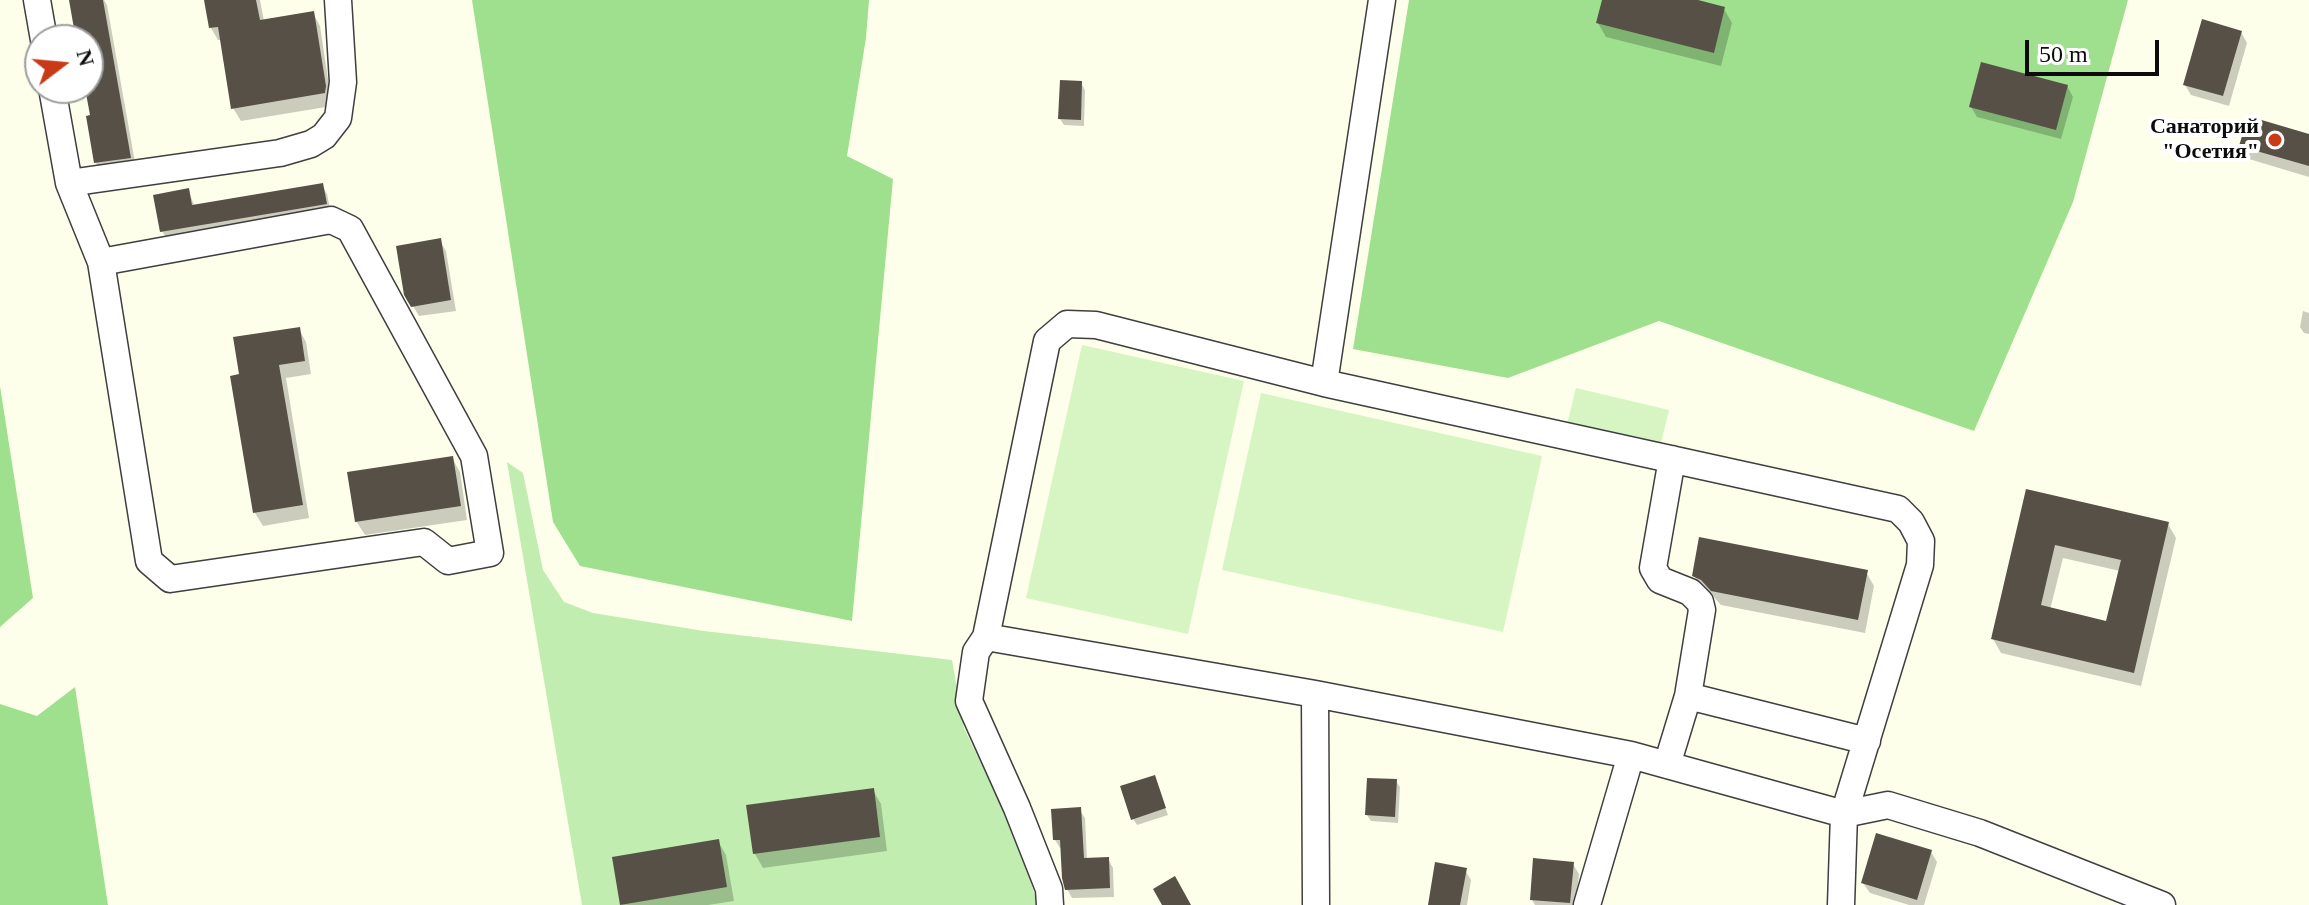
<!DOCTYPE html>
<meta charset="utf-8">
<style>
body{margin:0}
#map{position:relative;width:2309px;height:905px;overflow:hidden;background:#feffeb;font-family:"Times New Roman",serif}
canvas{display:block}
.north{position:absolute;left:24px;top:24px;width:80px;height:80px;box-sizing:border-box;background:#fff;border:2px solid #9e9e9e;border-radius:50%;rotate:74deg;font-size:22px;font-weight:700;line-height:32px;text-align:center;color:#0c0c0c}
.north::after{content:'';display:block;margin:auto;width:28px;height:36px;background:#c93a16;clip-path:polygon(50% 0,100% 100%,50% 72%,0 100%)}
.scale{position:absolute;left:2025px;top:40px;width:134px;height:36px;box-sizing:border-box;border:4px solid #0c0c0c;border-top:0;padding-left:10px;font-size:24px;line-height:28px;white-space:nowrap;color:#0c0c0c;-webkit-text-stroke:6px #fff;paint-order:stroke}
</style>
<div id="map">
<canvas width="2309" height="905"></canvas>
<div class="north">N</div>
<div class="scale">50 m</div>
</div>
<script>
const context = document.querySelector('canvas').getContext('2d');
context.lineJoin = 'round';
function fill(path, color) {
  context.fillStyle = color;
  context.fill(path, 'evenodd');
}
function toPath(rows) {
  const path = new Path2D();
  for (const r of rows) {
    path.moveTo(r[0], r[1]);
    for (let i = 2; i < r.length; i += 2) path.lineTo(r[i], r[i + 1]);
  }
  return path;
}
function stroke(path, color, width, dash) {
  context.strokeStyle = color;
  context.lineWidth = width;
  context.lineCap = dash ? 'butt' : 'round';
  context.setLineDash(dash || []);
  context.stroke(path);
}
function drawText(font, color, halo, rows, align = 'center') {
  context.font = font + ' "Times New Roman",serif';
  context.lineWidth = 8;
  context.setLineDash([]);
  context.textBaseline = 'middle';
  context.strokeStyle = halo;
  context.fillStyle = color;
  for (const [text, x, y, turn = 0] of rows) {
    context.save();
    context.translate(x, y);
    context.rotate((+turn || 0) * Math.PI / 180);
    context.textAlign = isNaN(turn) ? turn : align;
    if (halo) context.strokeText(text, 0, 0);
    context.fillText(text, 0, 0);
    context.restore();
  }
}
const green = toPath([
 [507,462,523,473,543,570,564,602,593,613,704,631,952,660,964,728,1017,838,1038,905,582,905]
]);
const forest = toPath([
 [472,0,869,0,866,38,847,156,893,179,852,621,580,566,553,522],
 [1409,0,2128,0,2073,202,1974,431,1659,321,1508,378,1353,349],
 [0,386,33,598,0,627],
 [75,687,108,905,0,905,0,704,37,716]
]);
const pitch = toPath([
 [1082,345,1244,381,1188,634,1026,598],
 [1576,388,1669,410,1659,451,1566,428],
 [1261,393,1542,456,1503,632,1222,570]
]);
const shadow = toPath([
 [71,0,104,0,107,5,136,168,102,173,96,163,92,116,87,88,88,40,78,40],
 [206,0,260,0,264,21,313,13,320,26,332,106,241,121,233,108,222,40,218,40,211,28],
 [1604,0,1690,0,1724,9,1732,23,1721,66,1606,37,1598,23],
 [2241,32,2247,43,2229,106,2191,95,2185,85],
 [1081,83,1085,90,1084,126,1064,125,1060,119],
 [2067,86,2073,97,2061,139,1977,117,1971,107],
 [2309,136,2309,177,2249,159,2241,145],
 [322,185,327,194,331,213,168,240,162,231,188,190,195,207],
 [440,241,446,251,456,311,419,316,406,294],
 [2303,311,2309,313,2309,334,2304,333,2300,327],
 [299,329,306,342,311,374,286,378,309,518,263,526,255,513,232,377,241,376],
 [452,458,460,472,467,520,365,535,356,521],
 [2027,491,2168,524,2176,538,2141,686,2001,653,1993,639],
 [2063,558,2120,571,2108,623,2050,610],
 [1866,572,1874,586,1865,633,1721,605,1711,594,1702,590,1694,575],
 [1154,777,1168,815,1137,825,1133,819],
 [1396,781,1400,787,1398,823,1371,821,1367,815],
 [873,790,881,804,887,851,763,868,755,854,748,807],
 [1079,809,1085,818,1087,860,1108,859,1113,868,1114,897,1072,898,1067,889,1063,848,1060,848,1055,840],
 [718,841,726,855,734,901,708,905,622,905,615,859],
 [1931,852,1937,862,1924,905,1909,905,1870,893,1863,883],
 [1573,864,1579,874,1576,905,1535,905,1532,900],
 [1465,870,1471,880,1467,905,1430,905]
]);
const building = toPath([
 [69,0,103,0,131,158,94,163,86,116,90,115,85,88,88,88,88,40,76,40],
 [204,0,256,0,260,20,314,11,326,86,325,93,231,109,218,27,209,28],
 [1602,0,1698,0,1725,7,1714,53,1596,23],
 [2202,19,2242,31,2223,96,2183,85],
 [1981,62,2068,85,2056,130,1969,107],
 [1060,80,1082,81,1081,120,1058,119],
 [2248,116,2309,134,2309,166,2239,146],
 [323,183,327,204,160,232,153,195,189,188,192,205],
 [441,238,451,300,411,307,404,295,396,246],
 [300,327,305,361,279,365,303,505,253,513,230,376,239,374,233,337],
 [453,456,461,506,355,522,347,472],
 [2026,489,2169,522,2134,673,1991,639],
 [2055,545,2121,560,2106,621,2041,605],
 [1699,537,1868,570,1858,620,1711,591,1701,580,1692,576],
 [1155,775,1166,808,1131,820,1120,786],
 [1367,778,1397,779,1395,817,1365,815],
 [874,788,880,837,753,854,746,805],
 [1081,807,1084,858,1109,857,1110,888,1065,890,1062,878,1060,840,1053,840,1051,809],
 [1876,833,1932,850,1917,900,1861,883],
 [719,839,727,887,620,905,612,857],
 [1533,858,1574,862,1570,903,1530,900],
 [1435,862,1467,868,1460,905,1428,905],
 [1175,876,1191,905,1162,905,1153,889]
]);
const minor = toPath([
 [37,0,44,40],
 [52,88,69,183,101,262,149,561,170,579,424,542,448,561,490,553,474,456,350,229,331,220,101,262],
 [69,183,280,153,311,144,324,136,338,118,343,82,338,0],
 [1324,383,1382,0],
 [986,637,976,652,969,701,1017,808,1049,889,1050,905],
 [1315,694,1316,904],
 [1688,696,1867,741],
 [1631,755,1315,694,986,637,1047,341,1067,324,1096,325,1324,383,1898,509,1911,522,1921,541,1920,565,1844,814,1841,905],
 [1667,765,1688,696,1702,610,1700,602,1690,592,1660,580,1653,568,1672,459],
 [1587,905,1631,755,1844,814,1888,805,1980,833,2162,905]
]);
const markers = [
 [2275,140,8,"#c93a16"]
];
const poiNames = [
 ["Санаторий",2259,127],
 ["\"Осетия\"",2259,152]
];
fill(green, '#c1edb0');
fill(forest, '#9fe08e');
fill(pitch, '#d7f4c3');
fill(shadow, '#0003');
fill(building, '#565047');
stroke(minor, '#3f3f3f', 29);
stroke(minor, '#fff', 26);
for (const [x, y, r, color] of markers) {
  const dot = new Path2D();
  dot.arc(x, y, r, 0, 2 * Math.PI);
  context.fillStyle = color;
  context.fill(dot);
  stroke(dot, '#fff', 3);
}
drawText('bold 22px', '#0c0c0c', '#fff', poiNames, 'right');
</script>
